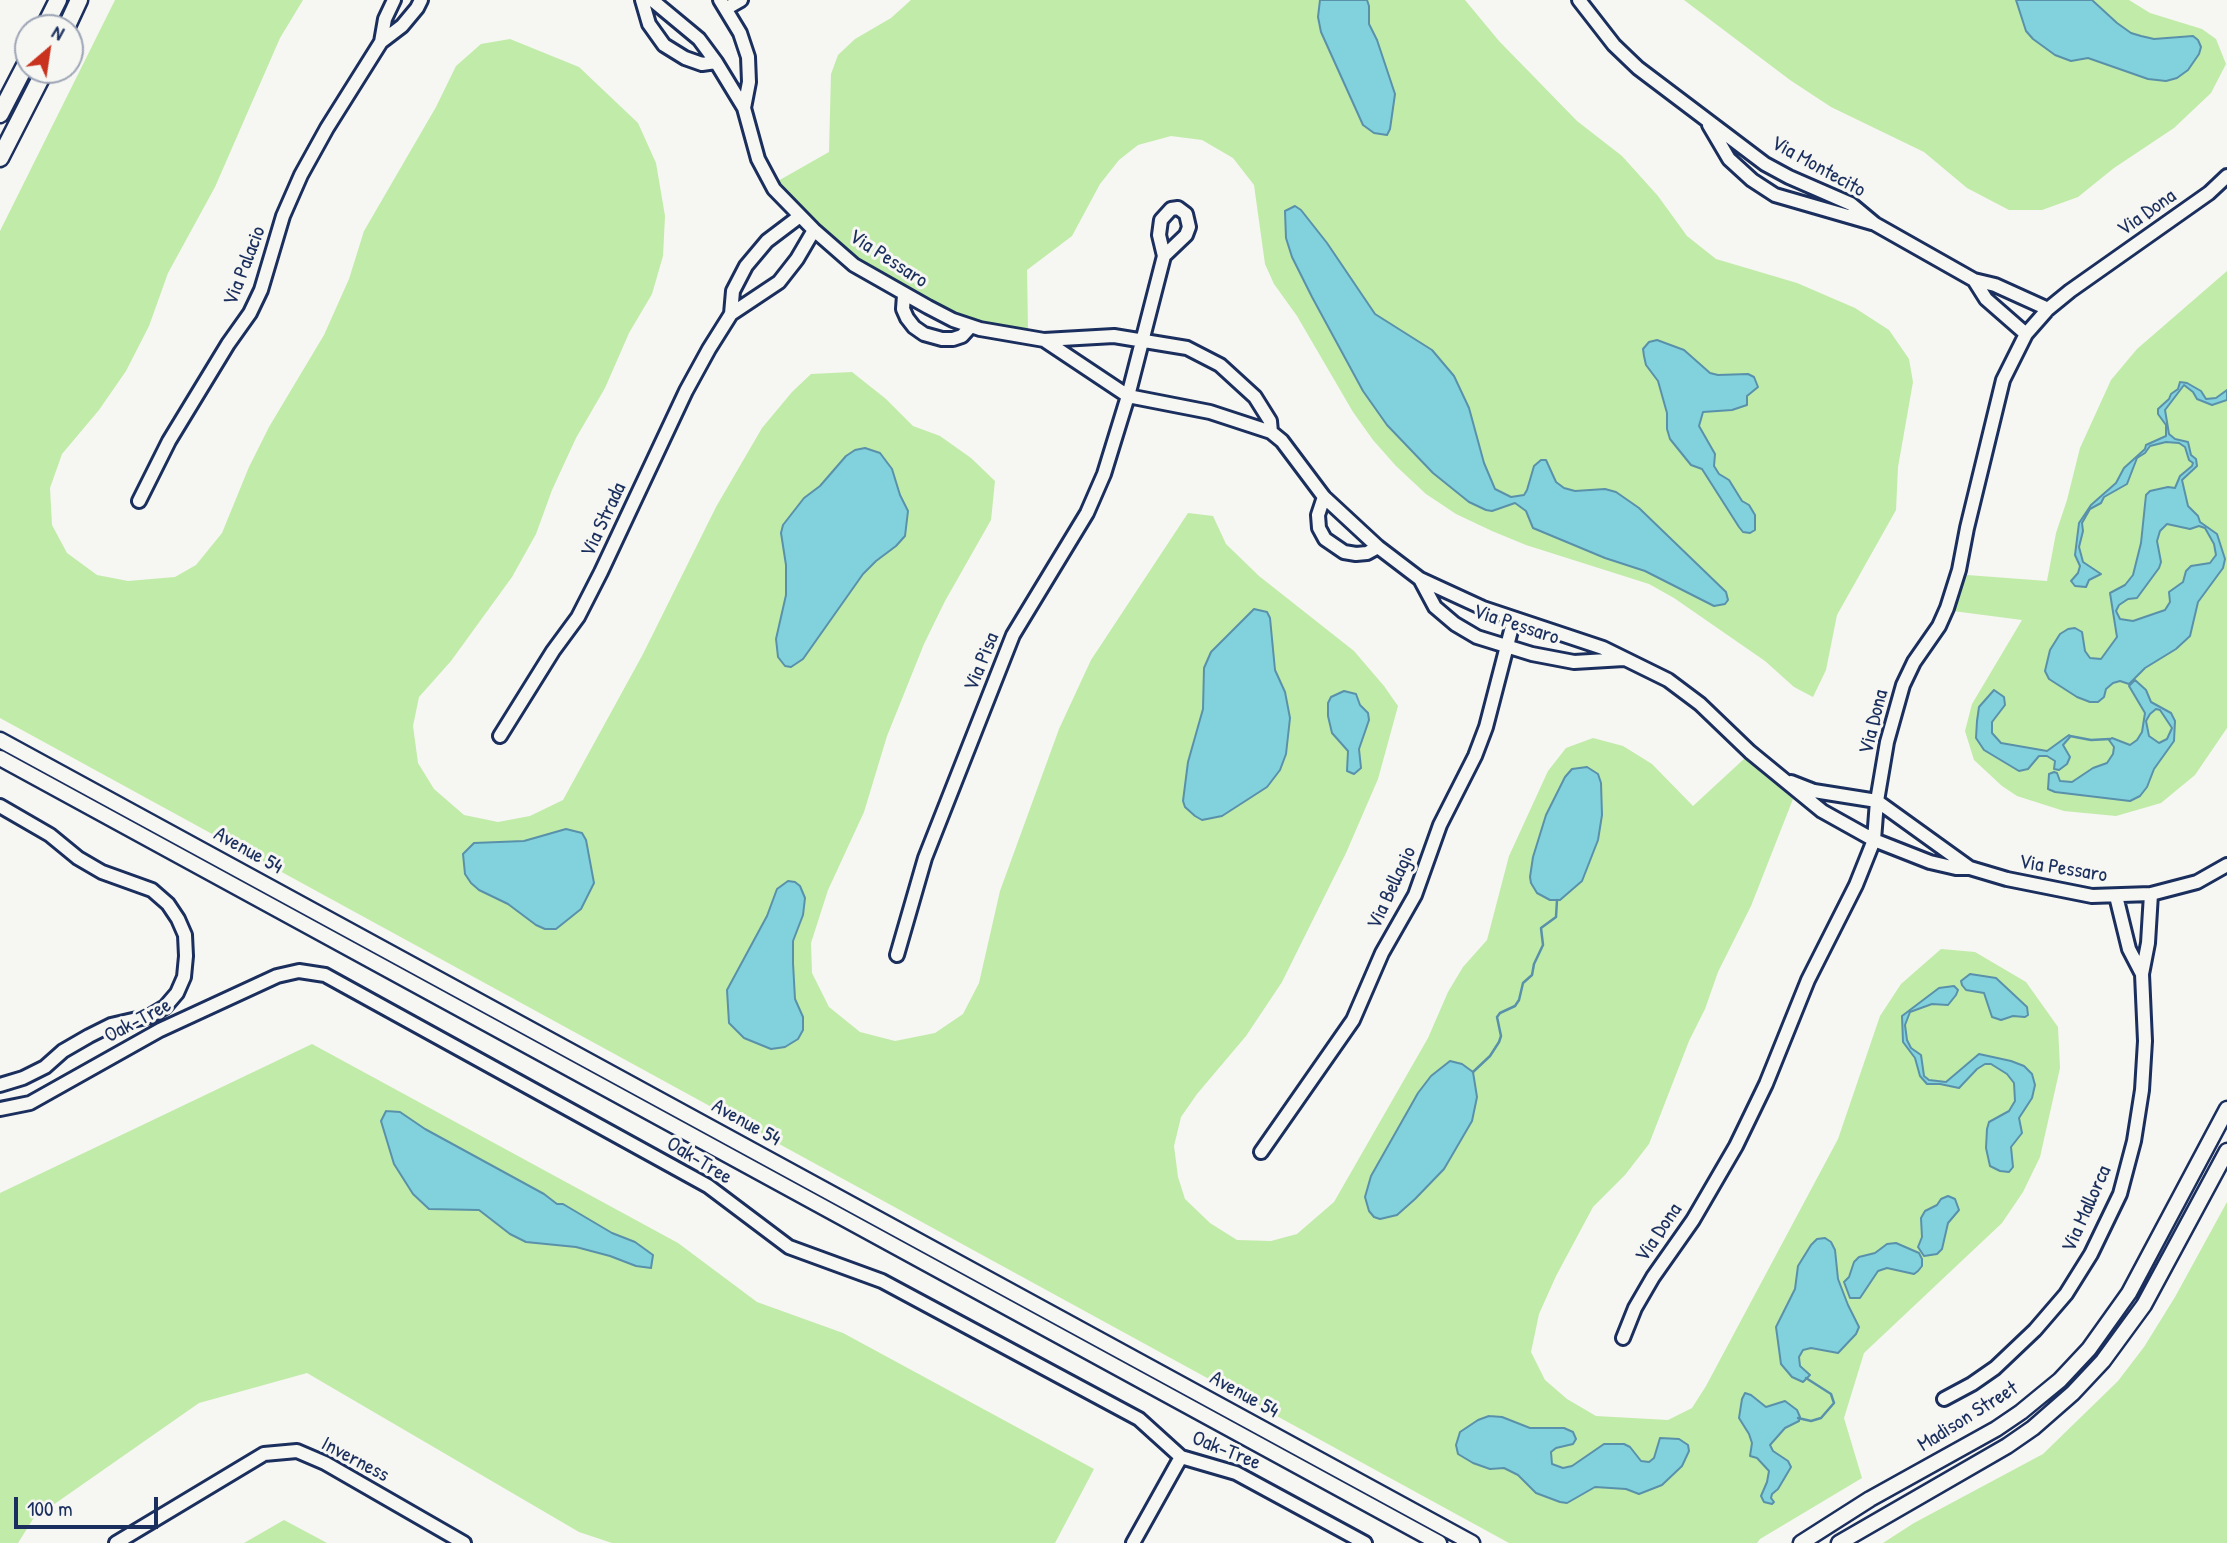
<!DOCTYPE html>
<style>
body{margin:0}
#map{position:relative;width:2227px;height:1543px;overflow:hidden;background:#f6f6f2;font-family:"Patrick Hand",sans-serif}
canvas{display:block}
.north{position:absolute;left:14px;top:14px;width:70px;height:70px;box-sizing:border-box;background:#f6f6f2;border:2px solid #9ea6b7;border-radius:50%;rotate:29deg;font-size:19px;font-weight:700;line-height:28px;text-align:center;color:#1b2f5e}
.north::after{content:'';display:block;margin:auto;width:24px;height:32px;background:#c8321e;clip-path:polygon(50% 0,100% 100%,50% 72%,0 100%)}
.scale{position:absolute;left:14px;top:1497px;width:144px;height:32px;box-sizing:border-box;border:4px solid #1b2f5e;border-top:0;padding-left:9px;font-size:21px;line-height:24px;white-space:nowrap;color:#1b2f5e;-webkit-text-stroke:5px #f6f6f2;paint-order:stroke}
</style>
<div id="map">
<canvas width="2227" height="1543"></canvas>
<div class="north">N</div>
<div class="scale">100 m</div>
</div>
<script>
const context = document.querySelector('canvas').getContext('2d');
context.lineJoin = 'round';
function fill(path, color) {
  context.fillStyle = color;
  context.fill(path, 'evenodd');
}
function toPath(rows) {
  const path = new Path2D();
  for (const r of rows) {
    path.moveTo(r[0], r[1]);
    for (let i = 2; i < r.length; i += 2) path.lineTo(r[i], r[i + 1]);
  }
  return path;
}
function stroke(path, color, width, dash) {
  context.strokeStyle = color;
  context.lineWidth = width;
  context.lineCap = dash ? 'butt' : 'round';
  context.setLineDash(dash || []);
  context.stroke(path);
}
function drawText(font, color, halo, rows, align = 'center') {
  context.font = font + ' "Patrick Hand",sans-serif';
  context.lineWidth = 6;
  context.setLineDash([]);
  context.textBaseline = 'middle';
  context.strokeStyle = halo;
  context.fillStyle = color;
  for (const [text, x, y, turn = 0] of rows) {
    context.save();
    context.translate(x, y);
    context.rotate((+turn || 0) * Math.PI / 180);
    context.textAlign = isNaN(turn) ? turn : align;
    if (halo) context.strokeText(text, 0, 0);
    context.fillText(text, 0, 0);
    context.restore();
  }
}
const green = toPath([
 [115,0,303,0,280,38,215,187,168,273,149,326,126,371,99,410,62,454,50,488,52,525,67,553,97,575,128,581,175,577,196,565,222,533,249,467,269,427,324,335,349,279,364,231,436,107,456,66,481,44,510,39,579,67,638,123,656,163,665,216,663,256,652,294,629,333,605,388,576,438,552,490,536,534,512,577,451,661,419,697,413,726,418,763,434,789,464,815,498,822,530,816,563,800,643,654,716,507,762,428,792,392,811,374,852,372,886,399,913,426,940,436,971,458,995,481,991,520,945,601,924,644,887,736,864,812,828,890,811,943,812,973,829,1007,860,1032,895,1041,935,1033,963,1014,979,983,1000,891,1059,729,1091,660,1188,513,1213,516,1226,544,1259,576,1354,651,1384,686,1398,706,1378,779,1346,853,1282,982,1246,1036,1197,1094,1181,1117,1174,1146,1178,1177,1185,1199,1210,1223,1237,1240,1271,1241,1297,1234,1334,1202,1428,1038,1448,992,1463,967,1487,940,1509,856,1548,771,1566,748,1593,738,1623,746,1652,764,1693,806,1745,758,1793,799,1751,906,1718,972,1705,1009,1689,1041,1649,1144,1625,1175,1593,1207,1556,1276,1539,1314,1531,1352,1545,1380,1567,1399,1596,1416,1668,1420,1692,1408,1706,1386,1838,1139,1880,1016,1901,984,1941,949,1975,952,2026,982,2058,1027,2060,1068,2040,1157,2023,1192,2002,1223,1864,1353,1844,1418,1862,1478,1760,1539,1757,1543,1509,1543,0,718,0,231],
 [911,0,1465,0,1499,41,1577,121,1622,156,1658,196,1687,236,1716,259,1797,283,1855,308,1889,330,1909,359,1913,382,1898,467,1896,510,1837,615,1826,670,1813,697,1794,687,1765,661,1674,598,1649,584,1526,545,1492,531,1456,514,1426,494,1396,466,1373,440,1353,412,1297,316,1274,284,1265,264,1254,185,1233,158,1202,140,1171,136,1138,145,1119,160,1100,184,1072,236,1027,270,1028,329,992,324,953,312,904,288,863,262,837,243,778,181,829,152,831,74,838,55,855,39,891,18],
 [1684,0,2129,0,2150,13,2202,29,2216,39,2226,64,2211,93,2174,128,2114,168,2078,197,2042,210,2009,210,1967,188,1924,152,1831,107,1790,80],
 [2227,271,2227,728,2195,775,2161,803,2116,816,2064,811,2017,796,2002,786,1974,760,1965,731,1972,704,2022,620,1953,611,1967,575,2047,581,2056,533,2067,500,2080,448,2111,380,2137,349],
 [312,1044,678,1243,757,1302,843,1333,1094,1469,1055,1543,612,1543,579,1532,307,1373,199,1403,33,1519,18,1543,0,1543,0,1193],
 [2227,1202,2227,1543,1883,1543,1914,1523,2043,1454,2118,1381,2144,1347,2175,1297],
 [284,1520,327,1543,244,1543]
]);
const water = toPath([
 [1320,0,1367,0,1369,6,1369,24,1377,40,1395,94,1390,129,1387,135,1374,133,1363,125,1321,32,1318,17,1320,0],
 [2016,0,2092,0,2117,23,2131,33,2141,36,2154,39,2193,36,2198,40,2201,47,2199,54,2188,70,2177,78,2166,81,2148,79,2088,58,2071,61,2055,55,2033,39,2026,31,2016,0],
 [1295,206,1301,210,1327,243,1375,314,1432,350,1454,376,1469,408,1484,463,1495,489,1511,497,1524,495,1527,490,1534,466,1541,460,1546,460,1556,482,1564,488,1575,491,1605,489,1616,492,1639,508,1726,592,1728,600,1725,604,1714,606,1645,571,1605,558,1533,528,1526,511,1515,503,1492,511,1486,510,1469,502,1433,473,1387,425,1363,391,1312,297,1292,257,1286,238,1285,211,1295,206],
 [1657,340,1684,350,1710,373,1718,375,1748,374,1754,377,1758,387,1747,396,1747,405,1732,410,1703,412,1699,426,1715,454,1714,466,1719,474,1729,480,1742,501,1749,505,1755,515,1755,530,1750,533,1743,532,1739,527,1702,469,1691,465,1670,439,1667,429,1667,413,1658,381,1646,365,1644,356,1643,349,1649,342,1657,340],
 [2180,382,2187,383,2201,391,2206,399,2216,398,2227,390,2227,400,2212,405,2197,399,2193,392,2184,385,2165,410,2169,434,2175,439,2188,442,2191,455,2196,459,2197,466,2182,480,2188,506,2198,516,2200,522,2217,534,2225,559,2223,568,2198,602,2190,636,2176,649,2145,668,2129,684,2120,681,2113,683,2106,689,2104,697,2098,702,2090,702,2077,697,2049,679,2045,671,2050,650,2060,634,2068,629,2075,628,2082,632,2085,651,2090,658,2101,659,2117,637,2110,593,2125,585,2133,575,2141,543,2146,495,2150,491,2168,487,2175,488,2180,476,2192,466,2193,463,2189,460,2185,447,2179,443,2166,442,2150,446,2145,453,2137,458,2127,484,2104,497,2101,503,2090,509,2082,523,2083,531,2079,547,2083,562,2101,574,2089,580,2086,587,2075,586,2071,581,2078,573,2080,566,2075,555,2079,523,2091,505,2116,483,2124,468,2145,449,2146,445,2166,436,2166,425,2158,414,2158,409,2169,399,2171,394,2178,389,2180,382],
 [2167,524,2190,529,2199,526,2205,528,2214,544,2216,555,2210,563,2191,566,2186,571,2183,582,2169,592,2170,602,2165,610,2133,621,2120,619,2116,611,2119,605,2128,599,2137,598,2159,568,2161,562,2157,541,2160,531,2167,524],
 [865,448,880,453,892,469,900,495,908,511,905,536,896,546,876,561,863,574,803,659,791,667,785,666,778,657,776,639,786,595,786,565,781,533,783,525,804,498,820,486,846,456,855,450,865,448],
 [1254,609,1267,612,1270,618,1275,670,1285,692,1290,718,1286,754,1280,770,1267,787,1222,816,1202,820,1195,816,1185,807,1183,801,1188,762,1203,709,1204,668,1211,652,1254,609],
 [2135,680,2146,690,2151,702,2171,713,2175,721,2174,741,2154,769,2147,787,2140,796,2130,801,2055,792,2048,789,2049,774,2054,772,2057,773,2060,781,2072,782,2093,768,2107,763,2113,754,2114,747,2109,740,2112,738,2130,745,2137,740,2142,732,2145,713,2129,686,2135,680],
 [2156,709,2160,710,2172,728,2167,739,2159,743,2149,736,2146,721,2150,714,2156,709],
 [1994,690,2004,697,2005,705,1992,722,1992,733,2001,743,2047,751,2069,735,2070,737,2063,745,2070,757,2067,764,2059,770,2054,769,2055,761,2047,756,2039,756,2028,769,2019,771,1984,750,1976,738,1977,721,1979,707,1994,690],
 [1344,691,1356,694,1360,705,1368,713,1369,720,1359,749,1361,768,1354,774,1347,771,1348,751,1332,733,1328,716,1328,703,1331,697,1344,691],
 [1587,767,1598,774,1601,783,1602,815,1598,840,1582,881,1560,900,1550,900,1537,893,1531,883,1530,877,1533,857,1546,815,1565,777,1572,769,1587,767],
 [566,829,582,833,586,840,594,883,581,909,556,929,545,929,536,925,508,904,479,890,471,883,465,874,463,854,474,843,524,841,566,829],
 [788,881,795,882,800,886,805,898,803,915,793,941,793,963,795,999,803,1017,803,1030,798,1039,785,1047,771,1049,744,1038,729,1023,727,990,767,916,777,889,788,881],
 [1970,974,1996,978,2027,1007,2028,1015,2025,1017,2013,1016,2001,1020,1992,1017,1984,993,1966,990,1962,985,1961,981,1970,974],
 [1954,986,1958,990,1956,995,1948,1005,1932,1004,1910,1012,1905,1025,1907,1040,1911,1048,1921,1055,1924,1076,1929,1080,1946,1082,1979,1054,2011,1061,2024,1066,2032,1074,2035,1085,2032,1098,2019,1118,2022,1133,2011,1147,2013,1167,2009,1172,2000,1171,1990,1166,1986,1148,1987,1129,1989,1122,2009,1111,2015,1101,2014,1083,2007,1074,1991,1064,1985,1064,1977,1069,1959,1088,1940,1084,1927,1084,1920,1076,1915,1058,1903,1042,1902,1016,1939,988,1954,986],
 [1450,1061,1462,1064,1473,1072,1477,1097,1472,1121,1444,1169,1415,1199,1397,1215,1380,1219,1374,1217,1369,1211,1365,1197,1371,1176,1418,1093,1431,1076,1450,1061],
 [386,1111,400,1112,425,1129,544,1194,557,1204,563,1204,612,1233,635,1242,653,1255,651,1268,636,1266,610,1256,576,1247,526,1242,510,1234,479,1210,429,1209,413,1194,394,1164,381,1121,386,1111],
 [1948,1196,1955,1199,1959,1210,1948,1223,1942,1249,1937,1254,1924,1256,1918,1247,1922,1237,1921,1218,1925,1211,1937,1205,1941,1199,1948,1196],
 [1825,1238,1831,1242,1835,1250,1838,1279,1848,1305,1859,1327,1856,1334,1838,1353,1811,1348,1803,1350,1799,1357,1800,1366,1810,1375,1803,1382,1792,1377,1781,1364,1776,1327,1795,1289,1798,1266,1811,1245,1817,1239,1825,1238],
 [1896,1243,1919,1253,1922,1259,1922,1266,1918,1271,1914,1274,1887,1268,1878,1271,1860,1298,1850,1298,1844,1282,1849,1277,1854,1262,1859,1257,1875,1253,1887,1244,1896,1243],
 [1745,1393,1751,1395,1766,1407,1785,1401,1797,1410,1800,1417,1799,1421,1785,1428,1770,1445,1773,1451,1788,1461,1791,1467,1778,1489,1772,1494,1771,1498,1774,1502,1772,1504,1764,1502,1761,1496,1767,1482,1769,1471,1757,1458,1750,1456,1752,1443,1749,1434,1739,1418,1742,1399,1745,1393],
 [1489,1416,1502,1417,1530,1428,1564,1428,1573,1432,1576,1439,1573,1444,1556,1448,1551,1452,1552,1464,1563,1468,1572,1466,1604,1444,1624,1444,1630,1447,1641,1461,1649,1462,1654,1458,1660,1438,1679,1439,1688,1445,1689,1451,1682,1466,1662,1485,1639,1494,1626,1489,1595,1487,1567,1503,1560,1502,1536,1493,1518,1475,1504,1468,1490,1469,1473,1463,1458,1454,1456,1445,1460,1432,1478,1420,1489,1416]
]);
const stream = toPath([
 [2070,736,2091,740,2110,739],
 [1473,1072,1490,1056,1499,1042,1501,1036,1497,1017,1500,1013,1515,1006,1519,1000,1523,983,1532,975,1534,964,1543,945,1541,928,1556,917,1557,900],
 [1798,1418,1811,1421,1821,1418,1834,1403,1831,1394,1806,1378]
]);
const minor = toPath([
 [642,0,649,24,664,45,685,58,702,64,716,62],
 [652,0,699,39,716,62,744,108,758,159,774,189,814,230,854,265,928,307,953,320,980,329,1044,340,1114,336,1187,348,1220,365,1255,397,1270,421,1271,432],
 [720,0,740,33,748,57,749,82,744,108],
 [1579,0,1614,45,1638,68,1765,164,1789,177,1851,204,1875,224,1974,280,1995,285,2048,309],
 [727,8,741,0],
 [381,42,385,19,394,0],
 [1709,125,1729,159,1752,180,1775,195,1872,223],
 [1974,280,1986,299,2026,334],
 [904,295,903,309,907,318,914,327,924,334,942,339,953,339,962,336,971,326],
 [731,314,733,291,746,266,767,241,800,216],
 [1044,340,1128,396,1210,412,1271,432,1282,441,1324,497,1378,547,1420,579,1483,608,1603,648,1668,680,1700,704,1750,752,1822,811,1874,840,1930,862,1956,868,1970,868,2007,879,2092,896,2151,894,2197,882,2227,865],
 [1324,497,1318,515,1319,528,1325,539,1344,552,1356,554,1367,553,1378,547],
 [139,501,169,441,228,344,250,313,261,290,283,216,301,175,327,128,381,42,402,26,417,8,421,0],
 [1420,579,1435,607,1455,624,1477,637,1532,654,1574,662,1624,659],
 [500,736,553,651,578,617,601,572,686,391,709,349,731,314,779,282,797,259,814,230],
 [1791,782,1814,791,1877,801,1970,868],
 [0,806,50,835,78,858,102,872,152,890,168,904,178,919,185,935,186,956,184,977,177,993,165,1007,150,1016,111,1025,89,1036,63,1051,45,1067,23,1078,0,1085],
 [2116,896,2129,949,2142,974],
 [897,955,925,858,1013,635,1087,513,1104,474,1128,396,1164,256,1159,235,1161,220,1171,209,1178,208,1186,214,1189,227,1186,235,1164,256],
 [0,1109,30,1103,160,1030,277,976,299,971,325,975,708,1186,789,1247,882,1281,1139,1419,1181,1457,1236,1473,1365,1543],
 [1261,1152,1353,1020,1382,953,1415,895,1440,825,1475,756,1486,727,1514,619],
 [1623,1338,1635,1308,1653,1277,1693,1220,1736,1146,1766,1084,1808,980,1856,885,1874,840,1877,801,1887,742,1903,685,1914,662,1939,626,1947,608,1959,570,1967,528,2003,380,2026,334,2048,309,2070,291,2209,193,2227,176],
 [1944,1399,1972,1384,1995,1368,2035,1330,2066,1294,2091,1254,2120,1194,2134,1141,2142,1090,2145,1041,2142,974,2148,943,2151,894],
 [116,1543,264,1454,297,1451,325,1463,464,1543],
 [1133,1543,1181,1457]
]);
const tertiary = toPath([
 [0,740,1472,1543],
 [0,758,1439,1543],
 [1801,1543,1870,1499,1996,1429,2021,1412,2060,1380,2089,1349,2129,1293,2227,1109],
 [1839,1543,2007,1446,2033,1428,2073,1393,2103,1361,2144,1305,2227,1151]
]);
const secondary = toPath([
 [44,28,58,0],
 [66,28,79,0],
 [0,114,28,60],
 [0,158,45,70]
]);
const streetNames = [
 ["Via Montecito",1818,167,29],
 ["Via Dona",2147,213,-35],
 ["Via Pessaro",888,259,33],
 ["Via Palacio",245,266,-69],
 ["Via Strada",604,520,-65],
 ["Via Pessaro",1516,625,18],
 ["Via Pisa",982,662,-68],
 ["Via Dona",1874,722,-76],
 ["Avenue 54",248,851,29],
 ["Via Pessaro",2063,869,9],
 ["Via Bellagio",1392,888,-65],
 ["Oak-Tree",138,1021,-28],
 ["Avenue 54",746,1123,29],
 ["Oak-Tree",699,1161,31],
 ["Via Mallorca",2087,1209,-66],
 ["Via Dona",1659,1233,-56],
 ["Avenue 54",1244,1395,29],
 ["Madison Street",1968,1417,-32],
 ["Oak-Tree",1226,1451,22],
 ["Inverness",355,1460,28]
];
fill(green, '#c1eba8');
fill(water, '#82d2de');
stroke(water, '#5991ab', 2);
stroke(stream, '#5991ab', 2.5);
stroke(minor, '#1b2f5e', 18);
stroke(tertiary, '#1b2f5e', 19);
stroke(secondary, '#1b2f5e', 21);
stroke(minor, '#f6f6f2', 12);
stroke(tertiary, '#f6f6f2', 14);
stroke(secondary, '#f6f6f2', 16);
drawText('21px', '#1b2f5e', '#f6f6f2', streetNames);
</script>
